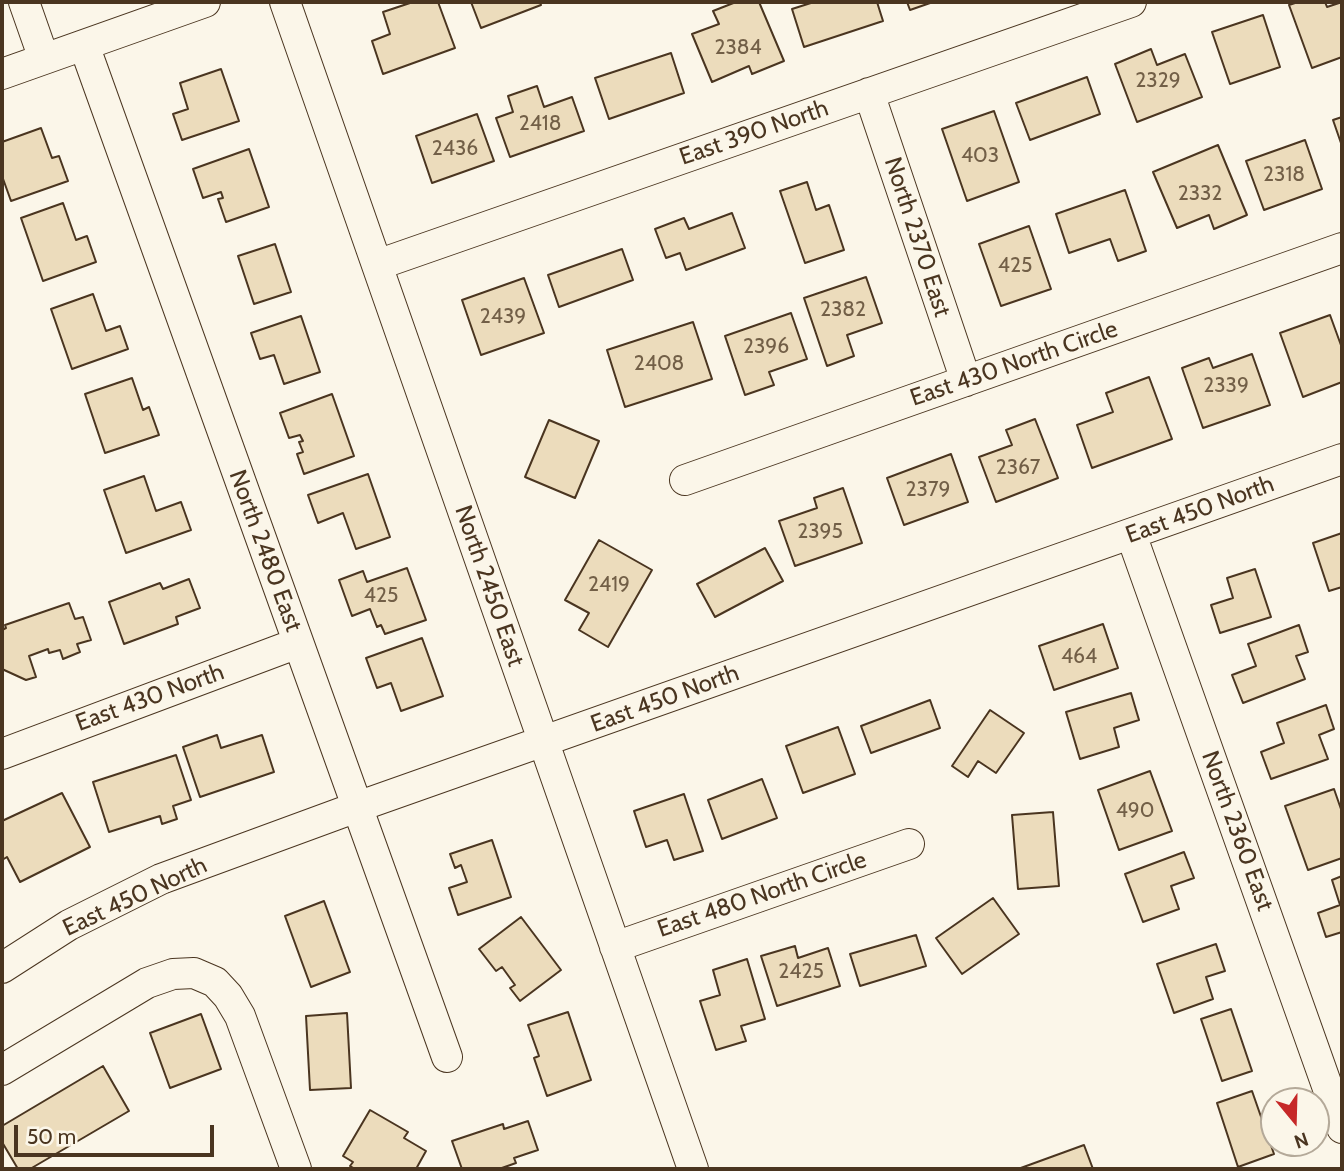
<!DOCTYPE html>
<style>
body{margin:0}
#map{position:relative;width:1344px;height:1171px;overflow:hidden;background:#fbf6e9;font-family:Cabin,sans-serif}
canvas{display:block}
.frame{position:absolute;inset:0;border:4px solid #4a3520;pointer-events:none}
.north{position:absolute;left:1260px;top:1087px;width:70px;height:70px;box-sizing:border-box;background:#fbf6e9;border:2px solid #b4a999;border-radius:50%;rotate:161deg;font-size:19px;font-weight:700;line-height:28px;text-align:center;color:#4a3520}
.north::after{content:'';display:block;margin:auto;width:24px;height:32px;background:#c62828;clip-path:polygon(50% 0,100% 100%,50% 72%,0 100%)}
.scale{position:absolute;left:14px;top:1125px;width:200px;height:32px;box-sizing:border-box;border:4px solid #4a3520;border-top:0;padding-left:9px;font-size:21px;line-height:24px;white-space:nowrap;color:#4a3520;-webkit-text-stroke:5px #fbf6e9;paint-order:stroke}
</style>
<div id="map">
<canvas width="1344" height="1171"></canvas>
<div class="frame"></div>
<div class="north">N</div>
<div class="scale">50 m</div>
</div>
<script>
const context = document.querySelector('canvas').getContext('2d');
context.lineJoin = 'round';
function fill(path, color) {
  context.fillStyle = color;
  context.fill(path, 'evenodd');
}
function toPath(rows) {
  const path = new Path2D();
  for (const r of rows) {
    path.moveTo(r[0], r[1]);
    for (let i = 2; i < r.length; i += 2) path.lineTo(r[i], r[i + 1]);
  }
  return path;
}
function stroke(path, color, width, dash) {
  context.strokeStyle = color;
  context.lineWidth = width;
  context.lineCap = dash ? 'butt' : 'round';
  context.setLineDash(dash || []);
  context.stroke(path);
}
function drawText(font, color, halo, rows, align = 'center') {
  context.font = font + ' Cabin,sans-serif';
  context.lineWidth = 5;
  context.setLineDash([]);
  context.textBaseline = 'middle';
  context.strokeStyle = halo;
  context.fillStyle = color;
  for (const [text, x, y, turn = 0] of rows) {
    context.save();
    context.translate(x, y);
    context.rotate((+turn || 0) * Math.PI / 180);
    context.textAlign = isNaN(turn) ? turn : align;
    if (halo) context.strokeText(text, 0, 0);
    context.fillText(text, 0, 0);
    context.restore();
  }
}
const building = toPath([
 [413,2,438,2,455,48,383,74,372,41,390,34,383,12,413,2],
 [471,2,540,2,541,5,481,28,471,2],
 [736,2,759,2,784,61,752,74,749,66,712,82,692,34,719,24,713,11,736,2],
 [814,2,877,2,883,21,804,47,792,9,814,2],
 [907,2,933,2,910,10,907,2],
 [1298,2,1325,2,1327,7,1342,2,1342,57,1312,68,1289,5,1298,2],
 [1263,15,1280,67,1230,84,1212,32,1263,15],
 [1151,49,1157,65,1185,54,1202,97,1137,122,1115,64,1151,49],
 [671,53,684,93,609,119,595,78,671,53],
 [221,69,239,121,182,140,173,114,188,109,180,83,221,69],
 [1087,77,1100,114,1030,140,1016,103,1087,77],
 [537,86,544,107,572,97,584,131,510,157,496,118,513,112,508,96,537,86],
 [994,111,1019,182,967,201,942,129,994,111],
 [477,114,494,161,432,183,416,136,477,114],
 [1342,117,1342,146,1333,120,1342,117],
 [41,128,52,158,59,156,68,181,11,201,2,176,2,142,41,128],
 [1305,140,1322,189,1264,210,1246,161,1305,140],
 [1218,145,1247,215,1214,229,1209,215,1177,228,1153,172,1218,145],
 [249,149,269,207,226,222,218,199,223,198,221,192,203,198,193,169,249,149],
 [807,182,816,210,829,205,844,250,805,263,780,191,807,182],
 [1125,190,1146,251,1118,261,1110,239,1069,253,1056,214,1125,190],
 [63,203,76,240,87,236,96,262,43,281,21,218,63,203],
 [732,213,745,248,686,270,680,253,666,258,655,229,684,218,689,229,732,213],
 [1029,226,1051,289,1001,306,979,244,1029,226],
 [275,244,291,292,254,304,238,256,275,244],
 [622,249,633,280,559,307,548,275,622,249],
 [866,277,882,323,847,335,854,356,827,366,804,298,866,277],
 [524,278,544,333,481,355,462,300,524,278],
 [93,294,106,331,120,326,128,349,72,369,51,309,93,294],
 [791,313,807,359,769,372,774,385,745,395,725,336,791,313],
 [1330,315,1342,348,1342,382,1303,397,1280,333,1330,315],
 [301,316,320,372,284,384,274,355,260,359,251,333,301,316],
 [693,322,712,379,625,407,607,350,693,322],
 [1252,354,1270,405,1203,428,1182,368,1209,358,1213,368,1252,354],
 [1149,377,1172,439,1092,468,1077,425,1113,412,1106,393,1149,377],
 [132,378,143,410,149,407,159,435,105,453,85,394,132,378],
 [332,394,354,456,304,474,297,454,303,452,299,442,303,441,300,435,289,438,280,413,332,394],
 [1035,419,1058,478,996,502,979,457,1012,445,1006,430,1035,419],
 [549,420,599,441,575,498,525,477,549,420],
 [951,454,968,502,904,525,887,478,951,454],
 [368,474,390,537,356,549,343,513,318,523,308,495,368,474],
 [144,476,156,511,181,502,191,530,126,553,104,490,144,476],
 [843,488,862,543,795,566,779,521,817,508,814,498,843,488],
 [1342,533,1342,587,1329,591,1313,543,1342,533],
 [599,540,652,570,608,647,579,630,589,613,565,600,599,540],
 [765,548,783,581,715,617,697,584,765,548],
 [407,568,426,620,385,634,381,625,377,627,370,609,352,616,339,580,363,571,367,582,407,568],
 [1255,569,1271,617,1220,633,1211,605,1233,598,1227,578,1255,569],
 [189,579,200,608,176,617,178,624,124,644,109,602,160,583,163,589,189,579],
 [69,603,75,619,83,617,91,640,77,644,80,652,63,659,60,650,49,653,48,649,29,656,36,677,26,680,2,669,2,630,6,628,5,625,69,603],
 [1103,624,1118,668,1054,690,1039,646,1103,624],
 [1299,625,1308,652,1296,656,1305,679,1243,703,1232,675,1256,666,1248,644,1299,625],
 [422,638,443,696,401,711,391,683,377,688,366,658,422,638],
 [1131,693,1139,720,1114,728,1119,747,1080,759,1066,712,1131,693],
 [930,700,940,728,871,753,861,726,930,700],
 [1326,705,1334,729,1319,735,1328,759,1271,779,1261,752,1284,743,1277,723,1326,705],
 [990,710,1024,733,996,773,978,761,968,777,952,766,990,710],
 [838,727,855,774,803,793,786,746,838,727],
 [217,735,221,748,262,735,274,772,200,797,183,747,217,735],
 [176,755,191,800,173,806,177,819,162,824,160,816,109,832,93,782,176,755],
 [1150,771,1172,831,1119,850,1098,790,1150,771],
 [762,779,777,818,722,839,708,800,762,779],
 [1334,789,1342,812,1342,858,1308,870,1285,806,1334,789],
 [62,793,90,847,20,882,7,857,2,860,2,821,62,793],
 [684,794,703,851,674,860,667,840,646,847,634,811,684,794],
 [1053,812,1059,886,1018,889,1012,815,1053,812],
 [492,840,511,897,458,915,449,888,467,882,461,865,455,868,450,854,492,840],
 [1184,852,1194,878,1171,886,1179,909,1143,922,1125,874,1184,852],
 [1342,876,1342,932,1326,937,1318,913,1340,905,1332,880,1342,876],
 [993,898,1019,934,962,974,936,938,993,898],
 [324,901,350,972,311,987,285,916,324,901],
 [521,917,561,970,520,1001,510,988,515,985,502,967,496,971,479,949,521,917],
 [916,935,926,966,860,986,850,954,916,935],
 [1216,944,1225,971,1206,977,1213,999,1174,1013,1157,964,1216,944],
 [795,946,798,958,828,948,840,986,777,1006,761,956,795,946],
 [747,959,765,1019,741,1026,746,1041,716,1050,700,1001,720,995,713,970,747,959],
 [1231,1009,1252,1071,1222,1081,1201,1019,1231,1009],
 [568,1012,591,1080,547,1096,534,1058,539,1056,528,1025,568,1012],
 [347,1013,351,1088,310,1090,306,1016,347,1013],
 [201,1014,221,1069,170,1088,150,1033,201,1014],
 [103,1066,129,1111,30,1169,18,1169,2,1142,2,1126,103,1066],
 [1252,1091,1274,1154,1238,1167,1217,1103,1252,1091],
 [370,1110,408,1132,404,1138,426,1151,416,1169,355,1169,350,1166,353,1162,343,1156,370,1110],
 [528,1121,538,1150,514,1158,516,1163,499,1169,462,1169,452,1141,503,1124,504,1129,528,1121],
 [1084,1145,1093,1169,1018,1169,1084,1145]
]);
const minor = toPath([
 [24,2,44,59],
 [285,2,693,1169],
 [84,45,447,1057],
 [2,74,205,2],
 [869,93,966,381],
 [377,265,1131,2],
 [685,480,1342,248],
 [1131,534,1342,1128],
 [2,754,298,643],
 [615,947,909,844],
 [2,968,69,925,161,879,357,807,1342,459],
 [2,1070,147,983,173,974,194,973,215,982,228,996,240,1016,296,1169]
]);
const numberNames = [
 ["2384",738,48],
 ["2329",1158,81],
 ["2418",540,124],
 ["2436",455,149],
 ["403",980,156],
 ["2318",1284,175],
 ["2332",1200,194],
 ["425",1015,266],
 ["2382",843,310],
 ["2439",503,317],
 ["2396",766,347],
 ["2408",659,364],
 ["2339",1226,386],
 ["2367",1018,468],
 ["2379",928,490],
 ["2395",820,532],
 ["2419",609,585],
 ["425",381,596],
 ["464",1079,657],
 ["490",1135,811],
 ["2425",801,972]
];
const streetNames = [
 ["East 390 North",754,133,-19],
 ["North 2370 East",917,237,72],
 ["East 430 North Circle",1014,364,-19],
 ["East 450 North",1200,510,-20],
 ["North 2480 East",265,551,70],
 ["North 2450 East",489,586,71],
 ["East 430 North",150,698,-20],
 ["East 450 North",665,699,-20],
 ["North 2360 East",1237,831,70],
 ["East 480 North Circle",762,895,-19],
 ["East 450 North",135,897,-25]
];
fill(building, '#ecdcbc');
stroke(building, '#4a3520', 2);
stroke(minor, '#4a3520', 32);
stroke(minor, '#fbf6e9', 30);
drawText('21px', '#725f47', null, numberNames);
drawText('24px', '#4a3520', '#fbf6e9', streetNames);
</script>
